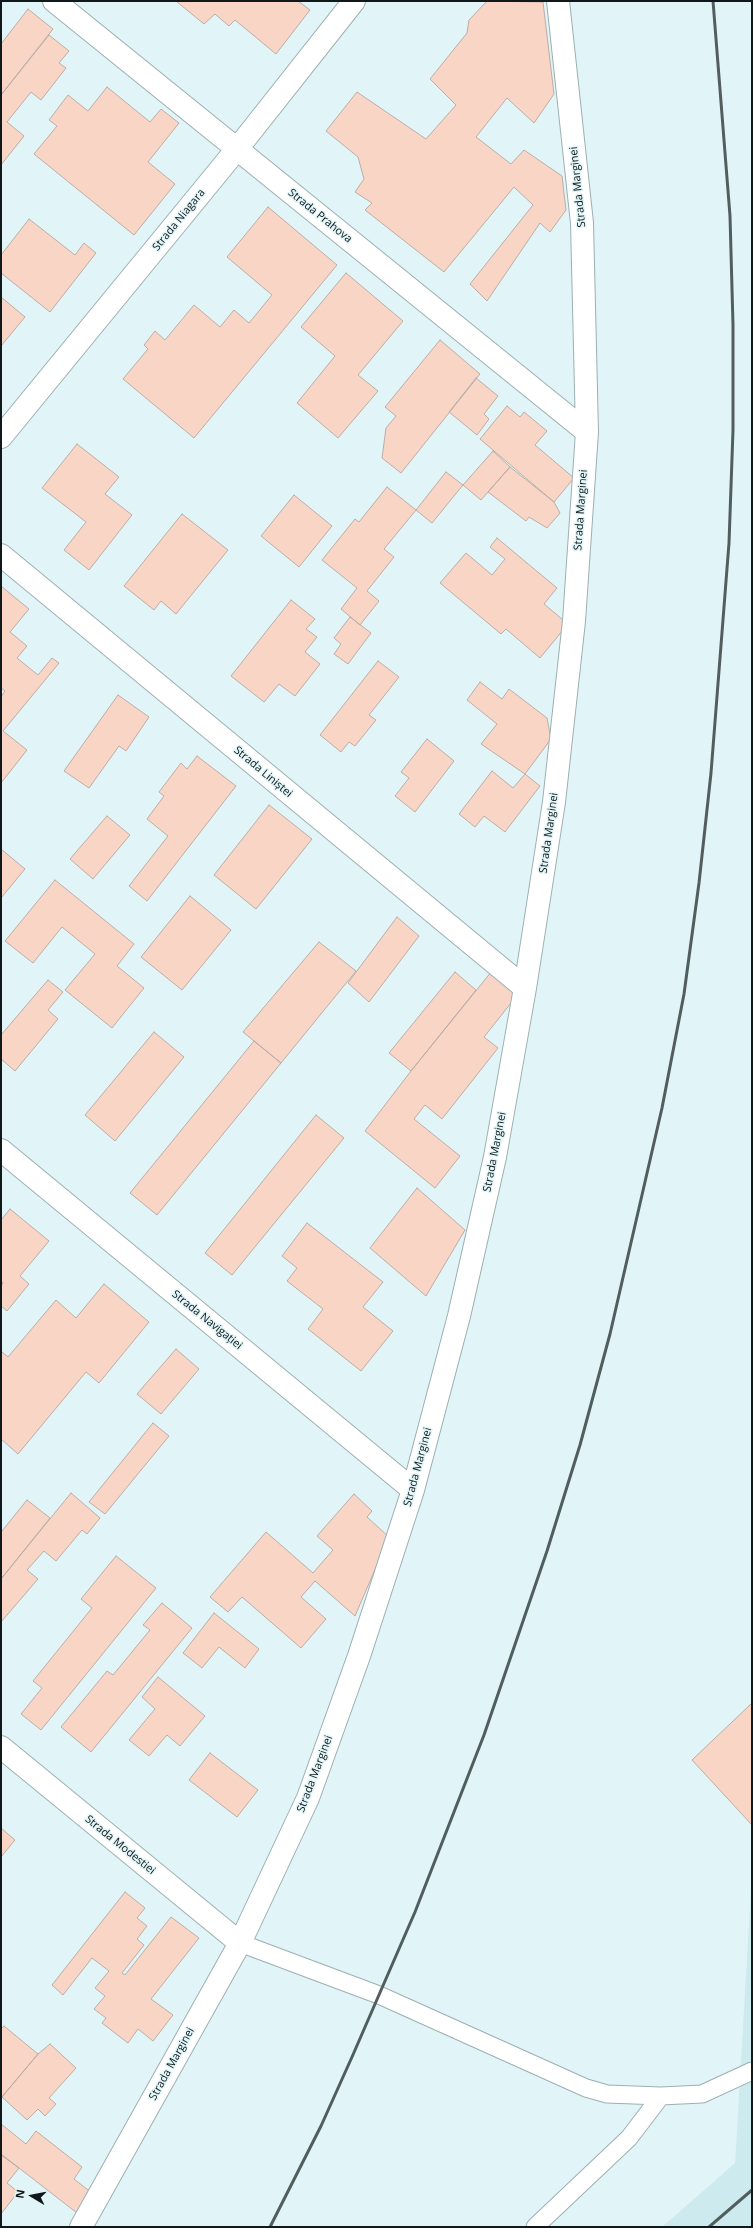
<!DOCTYPE html>
<meta charset="utf-8">
<style>
body{margin:0}
#map{position:relative;width:753px;height:2228px;overflow:hidden;background:#e1f5f8;font-family:"Open Sans",sans-serif}
canvas{display:block}
.frame{position:absolute;inset:0;border:2px solid #111819;pointer-events:none}
.north{position:absolute;left:12px;top:2176px;width:40px;height:40px;-webkit-text-stroke:3px #e1f5f8;paint-order:stroke;rotate:280deg;font-size:11px;font-weight:700;line-height:16px;text-align:center;color:#111819}
.north::after{content:'';display:block;margin:auto;width:14px;height:18px;background:#111819;clip-path:polygon(50% 0,100% 100%,50% 72%,0 100%)}
</style>
<div id="map">
<canvas width="753" height="2228"></canvas>
<div class="frame"></div>
<div class="north">N</div>
</div>
<script>
const context = document.querySelector('canvas').getContext('2d');
context.lineJoin = 'round';
function fill(path, color) {
  context.fillStyle = color;
  context.fill(path, 'evenodd');
}
function toPath(rows) {
  const path = new Path2D();
  for (const r of rows) {
    path.moveTo(r[0], r[1]);
    for (let i = 2; i < r.length; i += 2) path.lineTo(r[i], r[i + 1]);
  }
  return path;
}
function stroke(path, color, width, dash) {
  context.strokeStyle = color;
  context.lineWidth = width;
  context.lineCap = dash ? 'butt' : 'round';
  context.setLineDash(dash || []);
  context.stroke(path);
}
function drawText(font, color, halo, rows, align = 'center') {
  context.font = font + ' "Open Sans",sans-serif';
  context.lineWidth = 3;
  context.setLineDash([]);
  context.textBaseline = 'middle';
  context.strokeStyle = halo;
  context.fillStyle = color;
  for (const [text, x, y, turn = 0] of rows) {
    context.save();
    context.translate(x, y);
    context.rotate((+turn || 0) * Math.PI / 180);
    context.textAlign = isNaN(turn) ? turn : align;
    if (halo) context.strokeText(text, 0, 0);
    context.fillText(text, 0, 0);
    context.restore();
  }
}
const built = toPath([
 [752,1872,752,2227,662,2227,735,2163]
]);
const building = toPath([
 [176,1,298,1,310,10,276,54,235,20,229,26,215,14,204,24,176,1],
 [487,1,543,2,554,94,534,123,507,98,476,137,511,164,524,150,562,176,566,210,550,232,540,223,487,301,470,284,533,205,514,187,444,272,365,210,372,203,355,192,364,179,358,157,326,131,357,92,426,139,456,105,430,79,467,33,469,20,487,1],
 [28,9,53,29,1,95,1,44,28,9],
 [49,35,69,51,59,63,66,68,41,100,31,92,7,122,24,136,1,165,1,95,49,35],
 [107,87,150,122,161,109,179,123,148,162,175,184,134,235,34,154,57,126,49,120,68,95,88,111,107,87],
 [268,207,337,265,194,438,123,379,148,349,144,345,155,331,165,340,194,305,220,327,234,310,249,323,272,295,227,257,268,207],
 [29,219,75,255,84,243,96,253,50,312,1,273,1,255,29,219],
 [346,273,403,321,358,375,378,391,338,438,297,403,335,356,301,327,346,273],
 [1,297,25,317,1,346,1,297],
 [440,340,480,374,401,473,382,458,386,428,396,416,385,407,440,340],
 [476,378,498,396,484,414,489,419,477,435,449,412,476,378],
 [507,406,520,417,524,412,547,431,535,445,574,478,554,502,480,439,507,406],
 [77,444,119,477,105,494,132,515,89,570,64,550,86,522,42,488,77,444],
 [493,451,510,467,481,500,463,485,493,451],
 [510,467,554,502,560,513,547,528,529,517,526,521,488,492,510,467],
 [446,472,463,485,432,523,416,510,446,472],
 [387,487,416,510,384,549,394,557,367,591,379,601,360,625,341,609,357,588,322,560,355,519,359,522,387,487],
 [294,495,332,526,299,567,261,536,294,495],
 [182,514,228,550,176,614,161,601,154,610,124,586,182,514],
 [497,538,557,588,544,604,568,624,540,658,506,629,501,634,440,583,466,553,492,575,505,559,490,547,497,538],
 [1,586,29,609,10,632,27,646,17,658,38,675,52,658,59,663,3,731,27,750,1,783,1,697,5,691,1,688,1,586],
 [291,600,315,619,306,629,317,637,305,652,320,664,295,696,279,684,264,702,231,676,291,600],
 [350,617,371,633,348,664,334,654,341,644,334,638,350,617],
 [378,661,399,677,369,715,376,720,355,746,349,742,341,752,320,735,378,661],
 [480,682,502,699,509,689,547,718,551,739,525,774,481,744,497,724,467,700,480,682],
 [118,695,149,717,126,751,119,746,89,788,64,771,118,695],
 [427,739,454,761,415,812,395,796,409,778,401,772,427,739],
 [197,756,236,786,147,901,129,886,168,836,147,819,164,796,159,792,181,763,187,769,197,756],
 [492,771,513,788,525,774,540,786,505,832,484,816,475,827,459,814,492,771],
 [269,805,312,839,256,909,214,875,269,805],
 [107,816,130,835,93,879,70,859,107,816],
 [1,849,25,869,1,898,1,849],
 [55,880,134,944,117,966,144,988,112,1028,65,990,95,954,62,927,33,963,5,941,55,880],
 [190,896,231,930,182,990,141,957,190,896],
 [397,917,419,936,369,1002,348,983,397,917],
 [319,942,356,971,281,1063,243,1032,319,942],
 [492,971,519,993,484,1037,498,1048,442,1119,425,1105,414,1119,460,1156,435,1188,365,1131,411,1071,492,971],
 [455,972,476,990,411,1071,389,1053,455,972],
 [48,980,63,992,48,1010,58,1019,15,1071,1,1059,1,1035,48,980],
 [154,1032,184,1057,115,1141,85,1115,154,1032],
 [254,1041,281,1063,157,1215,130,1193,254,1041],
 [316,1115,344,1138,232,1275,205,1253,316,1115],
 [417,1188,465,1230,426,1296,370,1248,417,1188],
 [10,1209,49,1241,20,1276,29,1284,7,1311,1,1306,1,1286,3,1283,1,1281,1,1220,10,1209],
 [307,1223,383,1282,363,1307,393,1331,361,1371,308,1329,323,1309,287,1281,297,1268,282,1256,307,1223],
 [104,1284,149,1322,99,1383,86,1372,18,1454,1,1439,1,1351,8,1357,56,1300,76,1318,104,1284],
 [176,1349,199,1369,161,1414,137,1394,176,1349],
 [153,1423,169,1436,105,1514,89,1502,153,1423],
 [71,1493,100,1518,87,1534,82,1530,56,1561,44,1551,27,1570,38,1579,1,1622,1,1579,71,1493],
 [354,1494,372,1511,367,1517,389,1537,355,1616,315,1581,301,1597,326,1619,301,1648,242,1597,228,1612,210,1597,266,1532,313,1573,333,1550,317,1536,354,1494],
 [27,1500,50,1518,1,1579,1,1529,2,1531,27,1500],
 [116,1556,156,1588,41,1730,21,1714,42,1688,33,1681,92,1608,81,1599,116,1556],
 [162,1603,192,1628,91,1752,61,1727,107,1671,113,1675,150,1630,143,1625,162,1603],
 [214,1613,259,1649,245,1668,219,1647,202,1668,183,1653,214,1613],
 [158,1677,205,1716,180,1746,167,1735,149,1756,129,1740,155,1709,142,1697,158,1677],
 [752,1703,752,1825,692,1760,752,1703],
 [210,1753,258,1790,237,1817,189,1780,210,1753],
 [1,1828,15,1840,1,1857,1,1828],
 [125,1892,145,1908,137,1918,147,1926,137,1939,144,1945,122,1973,125,1975,171,1917,199,1938,151,1999,173,2015,153,2041,138,2029,128,2043,102,2023,106,2018,94,2009,105,1996,95,1988,109,1971,92,1958,63,1995,52,1985,125,1892],
 [4,2026,38,2054,1,2098,1,2029,4,2026],
 [50,2044,76,2068,49,2098,56,2104,45,2116,38,2109,27,2120,2,2097,38,2054,50,2044],
 [1,2124,26,2144,36,2131,82,2167,74,2179,92,2193,77,2213,1,2154,1,2124],
 [1,2155,19,2168,7,2183,18,2192,1,2214,1,2155]
]);
const lane = toPath([
 [240,1943,379,1995,586,2088,607,2094,661,2096,702,2094,752,2071],
 [535,2227,629,2138,661,2096]
]);
const street = toPath([
 [54,1,587,432],
 [1,437,237,149,354,1],
 [1,555,525,988],
 [1,1150,413,1490],
 [1,1747,240,1943],
 [81,2227,240,1943,308,1798,359,1656,413,1490,459,1316,495,1157,525,988,554,802,574,621,587,432,582,223,558,1]
]);
const rail = toPath([
 [270,2227,321,2126,352,2057,415,1912,484,1735,547,1551,580,1445,610,1334,662,1108,684,994,699,883,711,773,729,543,733,430,733,325,730,216,713,1],
 [709,2227,752,2190]
]);
const streetNames = [
 ["Strada Marginei",578,187,-96],
 ["Strada Prahova",320,216,39],
 ["Strada Niagara",179,220,-51],
 ["Strada Marginei",581,510,-86],
 ["Strada Liniștei",263,772,40],
 ["Strada Marginei",549,833,-82],
 ["Strada Marginei",495,1152,-79],
 ["Strada Navigației",207,1320,39],
 ["Strada Marginei",418,1467,-75],
 ["Strada Marginei",315,1774,-69],
 ["Strada Modestiei",120,1845,39],
 ["Strada Marginei",172,2064,-61]
];
fill(built, '#cdebef');
fill(building, '#f8d5c5');
stroke(building, '#bcaca5', 1);
stroke(lane, '#9cafb2', 19);
stroke(street, '#9cafb2', 24);
stroke(lane, '#fff', 17);
stroke(street, '#fff', 22);
stroke(rail, '#525d5e', 3);
drawText('11px', '#111819', '#e1f5f8', streetNames);
</script>
